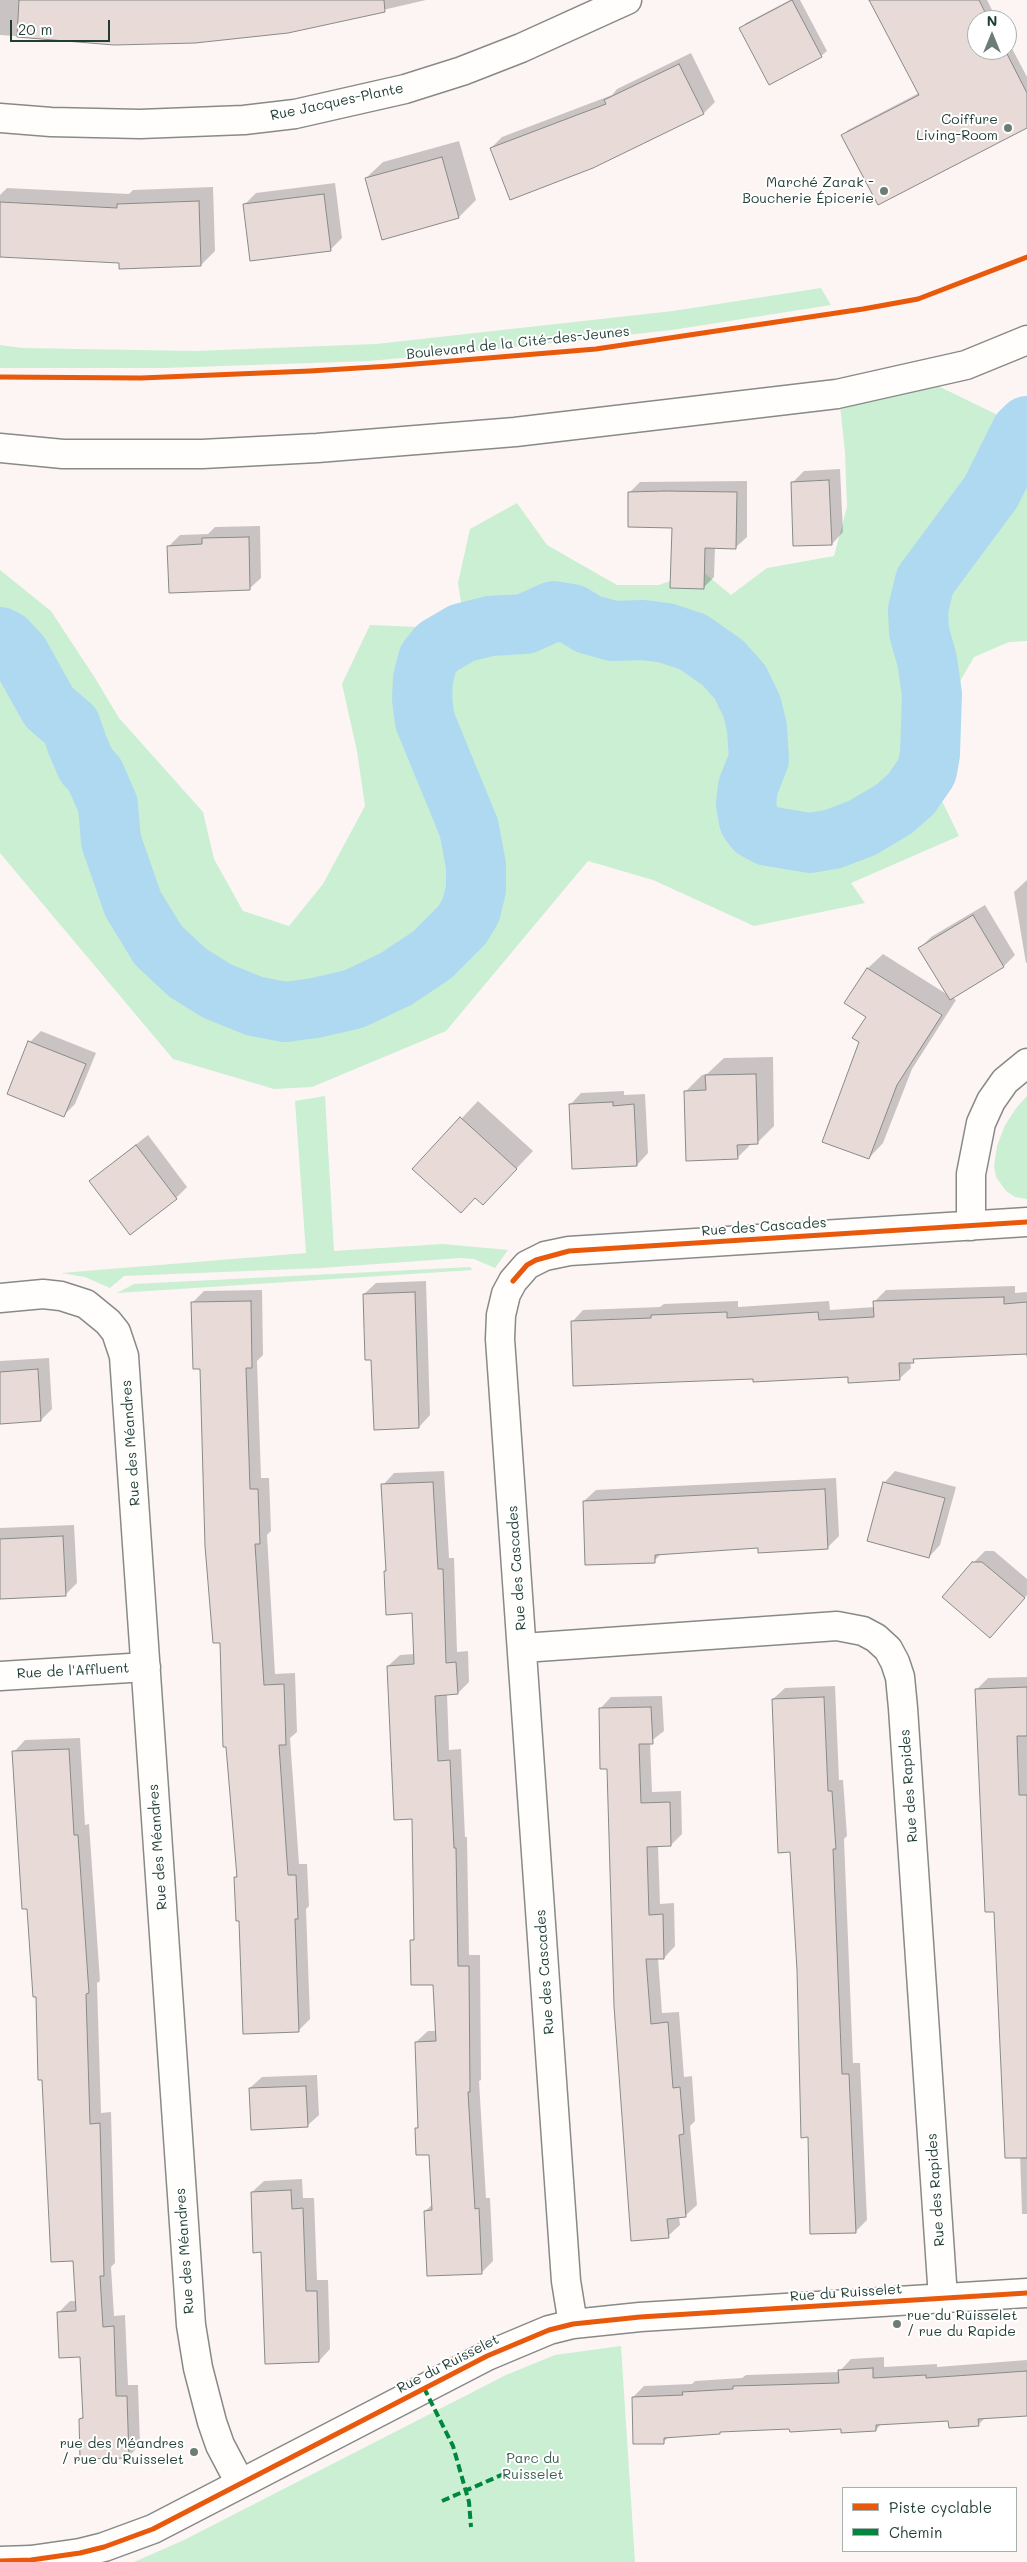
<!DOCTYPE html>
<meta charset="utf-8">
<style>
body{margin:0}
#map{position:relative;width:1027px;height:2562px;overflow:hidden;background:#fcf5f4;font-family:Mali,sans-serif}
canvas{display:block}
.legend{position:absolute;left:842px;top:2487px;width:175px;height:65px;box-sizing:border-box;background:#fff;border:1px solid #a5b1ae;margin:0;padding:6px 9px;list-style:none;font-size:15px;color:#1f3d34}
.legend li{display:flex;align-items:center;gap:10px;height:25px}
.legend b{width:25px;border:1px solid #a5b1ae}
.north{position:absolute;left:967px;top:10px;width:50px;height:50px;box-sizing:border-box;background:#fff;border:1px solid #a5b1ae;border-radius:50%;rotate:0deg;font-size:14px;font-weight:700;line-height:20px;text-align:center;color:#1f3d34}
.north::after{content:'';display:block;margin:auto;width:18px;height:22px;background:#6c7d77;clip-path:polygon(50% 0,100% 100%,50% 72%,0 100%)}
.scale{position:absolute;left:10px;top:20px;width:100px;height:22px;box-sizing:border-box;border:2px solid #1f3d34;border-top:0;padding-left:6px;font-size:15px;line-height:18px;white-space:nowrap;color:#1f3d34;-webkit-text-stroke:4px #fff;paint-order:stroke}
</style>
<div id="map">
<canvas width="1027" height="2562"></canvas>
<ul class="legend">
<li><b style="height:6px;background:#e8590c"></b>Piste cyclable</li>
<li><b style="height:6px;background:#00873e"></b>Chemin</li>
</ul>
<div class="north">N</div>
<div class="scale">20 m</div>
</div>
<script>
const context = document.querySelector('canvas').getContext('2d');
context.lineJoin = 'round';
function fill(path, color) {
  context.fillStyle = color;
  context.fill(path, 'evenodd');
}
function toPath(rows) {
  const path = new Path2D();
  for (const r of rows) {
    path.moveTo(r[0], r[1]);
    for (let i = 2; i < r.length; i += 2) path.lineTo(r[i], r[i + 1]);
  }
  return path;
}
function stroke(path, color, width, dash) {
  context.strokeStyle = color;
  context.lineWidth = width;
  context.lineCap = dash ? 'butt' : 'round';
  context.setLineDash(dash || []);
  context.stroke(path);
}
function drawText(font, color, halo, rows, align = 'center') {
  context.font = font + ' Mali,sans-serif';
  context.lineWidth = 4;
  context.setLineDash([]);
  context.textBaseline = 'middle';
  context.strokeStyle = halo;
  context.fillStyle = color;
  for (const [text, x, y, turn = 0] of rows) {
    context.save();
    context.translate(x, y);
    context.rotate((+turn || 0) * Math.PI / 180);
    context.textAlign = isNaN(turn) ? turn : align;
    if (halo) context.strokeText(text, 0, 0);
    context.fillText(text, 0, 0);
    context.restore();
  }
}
const green = toPath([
 [821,288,831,305,672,330,478,351,369,361,164,368,0,368,0,345,22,348,195,351,376,344,673,311],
 [936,385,1010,421,1027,421,1027,641,1009,642,974,657,944,709,927,770,959,836,851,883,865,903,754,926,653,880,588,861,446,1031,312,1087,274,1089,173,1059,0,853,0,570,51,611,95,678,119,718,203,812,214,859,243,911,289,926,323,884,365,806,357,751,342,684,370,625,465,629,458,583,470,529,517,503,547,545,617,585,659,585,701,570,731,595,767,568,834,556,847,507,845,452,840,406],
 [325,1096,334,1251,443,1244,508,1250,495,1268,474,1259,460,1258,321,1268,124,1276,110,1288,85,1277,61,1273,306,1253,295,1101],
 [1027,1096,1027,1199,1015,1197,1006,1191,996,1177,994,1166,997,1146,1005,1125,1017,1107],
 [470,1267,473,1270,117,1293,134,1284],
 [621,2346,635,2562,134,2562,184,2540,506,2375,555,2355]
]);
const shadow = toPath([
 [0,0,426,0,288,32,114,43,0,35],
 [790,0,800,0,827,51,821,56,741,28,746,23],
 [871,0,987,0,997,20,977,20,977,50,1007,50,1007,39,1027,77,1027,127,843,135,848,130,919,93],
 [691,53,715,102,704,113,593,167,491,148,502,137,612,95,617,89],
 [459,141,476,200,459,217,366,178,383,162],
 [335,183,342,238,330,250,244,205,256,193],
 [213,187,215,251,201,265,0,256,0,195,7,188,129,194,133,190],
 [840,469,843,532,832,544,792,483,804,471],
 [747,481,747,537,736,547,715,547,714,577,703,588,674,526,629,493,640,482],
 [260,526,261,578,249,589,169,546,180,535,208,534,215,527],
 [1027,880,1027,963,1026,963,1014,892],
 [985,905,1015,955,1004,966,952,997,956,1000,912,1069,883,1143,869,1158,861,1042,868,1016,846,1002,868,968,883,954,948,995,920,948,931,937],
 [41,1031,96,1053,75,1104,64,1115,30,1042],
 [773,1057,774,1126,757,1143,752,1143,737,1158,685,1092,702,1075,707,1074,724,1058],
 [624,1091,624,1095,645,1094,648,1153,637,1165,570,1105,581,1093],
 [478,1101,533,1151,500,1186,476,1197,414,1169],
 [148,1135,187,1187,176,1198,90,1181],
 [426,1281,430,1415,419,1427,364,1294,376,1283],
 [1015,1286,1015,1293,1027,1292,1027,1358,1025,1353,917,1358,910,1361,911,1368,899,1379,849,1376,754,1378,572,1322,583,1310,660,1307,664,1304,738,1301,738,1307,829,1301,830,1310,875,1307,875,1301,886,1290],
 [262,1290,263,1355,257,1361,261,1478,269,1478,271,1531,267,1535,275,1674,295,1673,297,1732,290,1738,299,1864,307,1864,309,1906,306,1909,310,2019,298,2031,241,1920,235,1878,238,1875,201,1368,193,1302,204,1291],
 [49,1358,52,1409,41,1420,0,1423,0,1361],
 [444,1471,449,1558,454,1558,457,1652,468,1651,469,1682,458,1693,447,1694,449,1750,461,1749,465,1837,467,1837,469,1955,480,1955,481,2080,479,2081,486,2198,490,2198,493,2261,481,2273,425,2211,433,2204,430,2154,416,2129,419,2125,416,2042,428,2031,436,2031,434,1984,412,1941,416,1937,413,1818,388,1666,400,1655,415,1654,413,1612,385,1571,387,1570,383,1485,394,1473],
 [895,1471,956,1487,940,1545,929,1557,884,1483],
 [836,1478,839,1536,828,1547,759,1547,662,1553,654,1561,584,1501,596,1490],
 [74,1525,77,1583,65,1595,0,1599,0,1528],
 [985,1551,994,1551,1027,1579,1027,1595,990,1636,973,1563],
 [1027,1677,1027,2214,1022,2214,1019,2122,995,1910,976,1690,988,1678],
 [835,1686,839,1780,843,1780,847,1836,844,1839,853,2063,860,2063,867,2220,855,2232,809,2136,791,1851,773,1699,785,1688],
 [662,1696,664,1731,650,1742,652,1792,681,1791,682,1834,671,1845,658,1846,660,1904,674,1903,675,1946,664,1958,658,1958,662,2013,679,2012,684,2077,692,2076,695,2121,690,2126,697,2205,685,2216,679,2217,680,2225,668,2236,600,1709,611,1697],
 [80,1738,85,1825,89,1824,100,1981,97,1983,101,2113,111,2112,115,2263,111,2267,114,2316,125,2315,128,2385,138,2385,140,2445,128,2457,80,2419,84,2415,81,2356,58,2313,70,2301,76,2301,74,2260,43,2079,14,1752,25,1740],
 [317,2075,319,2115,307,2126,250,2088,262,2077],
 [302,2179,303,2198,314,2198,317,2280,328,2280,330,2349,319,2361,263,2251,252,2192,264,2181],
 [884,2357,884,2367,937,2364,937,2367,1027,2360,1027,2414,986,2417,978,2425,949,2420,881,2424,876,2430,842,2427,722,2431,719,2433,670,2436,663,2442,633,2397,644,2386,692,2384,695,2381,742,2378,746,2375,839,2372,851,2359]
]);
const river = toPath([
 [0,637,6,640,20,655,49,707,71,726,77,744,86,765,95,775,108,805,111,841,133,904,158,945,188,973,217,991,254,1006,285,1012,315,1008,354,999,396,979,432,955,462,925,471,910,476,889,476,866,469,828,425,721,422,699,423,679,428,659,438,647,462,633,490,626,525,624,554,611,572,614,588,624,613,631,643,630,666,633,693,642,723,663,740,682,752,707,757,728,759,759,748,787,746,804,749,821,755,829,768,836,810,843,833,839,862,828,894,809,911,794,927,771,930,754,932,694,927,660,919,632,918,610,925,581,991,492,1021,432,1027,426]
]);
const building = toPath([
 [19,0,384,0,385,12,288,33,195,43,114,45,17,37,19,0],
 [792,0,822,57,769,85,739,28,792,0],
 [869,0,979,0,989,20,977,20,977,50,1005,50,1027,93,1027,128,878,205,841,135,919,95,869,0],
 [679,64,704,114,593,168,510,200,490,148,606,104,604,100,679,64],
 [442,157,459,218,382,240,365,178,442,157],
 [324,194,331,251,250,261,243,204,324,194],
 [199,201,201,266,119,269,119,263,0,257,0,202,117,208,117,204,199,201],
 [829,480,832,545,793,546,791,482,829,480],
 [664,491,737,492,736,549,705,548,704,589,670,588,672,528,628,527,628,492,664,491],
 [249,537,250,590,169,593,167,546,202,544,202,538,249,537],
 [973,915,1004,967,950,1000,918,948,973,915],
 [867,968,942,1015,897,1085,869,1159,822,1142,859,1042,852,1038,866,1017,844,1003,867,968],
 [28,1041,86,1064,64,1117,7,1094,28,1041],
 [756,1074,758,1144,737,1145,738,1159,686,1161,684,1091,706,1090,705,1075,756,1074],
 [613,1102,613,1106,634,1104,637,1166,572,1169,569,1104,613,1102],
 [460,1117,517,1169,483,1205,475,1198,461,1213,412,1169,460,1117],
 [136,1145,177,1199,130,1235,89,1181,136,1145],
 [415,1292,419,1428,374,1430,371,1360,365,1360,363,1294,415,1292],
 [1004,1297,1004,1304,1027,1302,1027,1354,913,1359,914,1363,899,1363,900,1380,848,1383,848,1377,753,1382,753,1379,573,1386,571,1321,651,1318,651,1315,727,1312,727,1318,818,1312,819,1320,874,1317,873,1301,1004,1297],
 [251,1301,252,1368,246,1368,250,1489,258,1489,260,1544,255,1544,264,1685,284,1684,286,1745,279,1745,288,1875,296,1875,298,1919,295,1919,299,2032,243,2034,239,1921,236,1921,234,1877,237,1877,226,1747,223,1747,220,1643,213,1643,205,1546,200,1369,193,1369,191,1302,251,1301],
 [38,1369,41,1421,0,1424,0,1372,38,1369],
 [433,1482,438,1569,443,1569,446,1663,456,1662,458,1694,435,1696,438,1761,450,1760,454,1848,456,1848,458,1966,469,1966,470,2092,468,2092,475,2209,479,2208,482,2274,427,2276,424,2211,432,2210,429,2155,416,2155,415,2128,418,2128,415,2042,436,2041,433,1985,411,1985,410,1940,414,1940,412,1819,394,1820,387,1666,414,1664,412,1613,386,1615,384,1571,386,1571,381,1484,433,1482],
 [883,1482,945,1498,929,1558,867,1541,883,1482],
 [825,1489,828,1549,758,1553,758,1548,655,1555,655,1563,585,1565,583,1501,825,1489],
 [63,1536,66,1596,0,1599,0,1539,63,1536],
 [972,1562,982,1562,1025,1598,990,1638,942,1597,972,1562],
 [1027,1687,1027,1736,1017,1736,1019,1795,1027,1795,1027,2158,1005,2158,994,1912,985,1912,975,1689,1027,1687],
 [824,1697,828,1791,832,1791,836,1849,833,1849,842,2074,849,2074,856,2233,810,2234,808,2137,801,2138,797,1970,790,1852,778,1853,772,1699,824,1697],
 [651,1707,653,1744,639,1744,641,1803,670,1802,671,1846,647,1847,649,1915,663,1914,664,1959,646,1959,651,2024,668,2022,673,2088,680,2087,684,2134,679,2135,686,2217,667,2219,669,2238,631,2241,614,2006,607,1769,600,1769,599,1708,651,1707],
 [69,1749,74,1835,78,1835,89,1993,86,1994,90,2124,100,2123,104,2276,100,2276,103,2327,114,2326,116,2396,127,2396,129,2458,80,2459,79,2419,83,2418,80,2357,59,2358,57,2312,76,2311,73,2261,51,2262,42,2080,38,2080,36,1997,33,1997,27,1909,22,1909,12,1751,69,1749],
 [306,2086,308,2127,251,2130,249,2088,306,2086],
 [291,2190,292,2209,303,2208,306,2291,317,2291,319,2362,265,2364,261,2252,253,2253,251,2192,291,2190],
 [873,2368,873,2378,926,2375,926,2378,1027,2371,1027,2416,978,2419,979,2426,949,2428,948,2421,876,2425,876,2431,841,2433,841,2429,790,2432,789,2429,720,2432,720,2434,664,2438,664,2444,633,2444,632,2397,683,2395,682,2392,733,2389,733,2386,839,2383,838,2370,873,2368]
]);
const street = toPath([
 [0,118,51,122,140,124,244,120,295,114,405,89,462,71,521,48,627,0],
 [971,1226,971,1174,981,1123,991,1101,1005,1081,1027,1063],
 [0,1298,43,1294,61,1296,86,1304,108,1322,116,1332,124,1356,191,2325,198,2368,212,2422,220,2445,240,2483],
 [523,1648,837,1626,863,1631,876,1638,888,1649,895,1662,900,1677,903,1708,943,2298],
 [0,1676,146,1667],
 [573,2324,566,2281,500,1339,501,1315,506,1294,513,1281,527,1265,545,1256,569,1251,1027,1222],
 [0,2561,31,2560,80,2553,104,2547,153,2529,487,2356,549,2330,573,2324,640,2317,1027,2293]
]);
const secondary = toPath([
 [0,448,63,454,202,454,317,448,515,432,837,394,966,365,1027,340]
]);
const quiet = toPath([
 [424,2388,453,2446,469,2502,471,2527],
 [442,2501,506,2473]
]);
const cycleway = toPath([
 [0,377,141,378,310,371,391,366,596,349,863,309,918,299,1027,257],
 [513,1281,527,1265,536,1260,569,1251,1027,1222],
 [0,2561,31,2560,80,2553,104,2547,153,2529,487,2356,549,2330,573,2324,640,2317,1027,2293]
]);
const markers = [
 [1008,128,5,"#6c7d77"],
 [884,191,5,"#6c7d77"],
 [897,2324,5,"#6c7d77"],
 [194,2452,5,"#6c7d77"]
];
const streetNames = [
 ["Rue Jacques-Plante",337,102,-12],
 ["Boulevard de la Cité-des-Jeunes",518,343,-6],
 ["Rue des Cascades",764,1227,-4],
 ["Rue des Méandres",131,1443,-94],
 ["Rue des Cascades",517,1568,-94],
 ["Rue de l'Affluent",73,1671,-3],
 ["Rue des Rapides",909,1786,-94],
 ["Rue des Méandres",158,1847,-94],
 ["Rue des Cascades",545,1972,-94],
 ["Rue des Rapides",936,2190,-94],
 ["Rue des Méandres",185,2251,-94],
 ["Rue du Ruisselet",846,2293,-4],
 ["Rue du Ruisselet",448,2364,-27]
];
const poiNames = [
 ["Coiffure",998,120],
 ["Living-Room",998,136],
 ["Marché Zarak -",874,183],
 ["Boucherie Épicerie",874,199],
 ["rue du Ruisselet",907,2316,"left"],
 ["/ rue du Rapide",907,2332,"left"],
 ["rue des Méandres",184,2444],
 ["/ rue du Ruisselet",184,2460]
];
const parkNames = [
 ["Parc du",533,2459],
 ["Ruisselet",533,2475]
];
fill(green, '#caefd3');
fill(shadow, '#0003');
stroke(river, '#aed9f0', 60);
fill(building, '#e8dbd7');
stroke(building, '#888a88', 1);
stroke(street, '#888a88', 31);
stroke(secondary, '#888a88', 31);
stroke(street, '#fffefd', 28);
stroke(secondary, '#fffefd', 28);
stroke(quiet, '#00873e', 4, [8, 4]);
stroke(cycleway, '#e8590c', 5);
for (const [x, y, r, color] of markers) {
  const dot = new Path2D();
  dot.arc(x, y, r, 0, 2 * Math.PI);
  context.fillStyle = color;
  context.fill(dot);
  stroke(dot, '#fff', 2);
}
drawText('14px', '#1f3d34', '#fff', streetNames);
drawText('14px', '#1f3d34', '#fff', poiNames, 'right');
drawText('14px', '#39604e', '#fff', parkNames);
</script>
